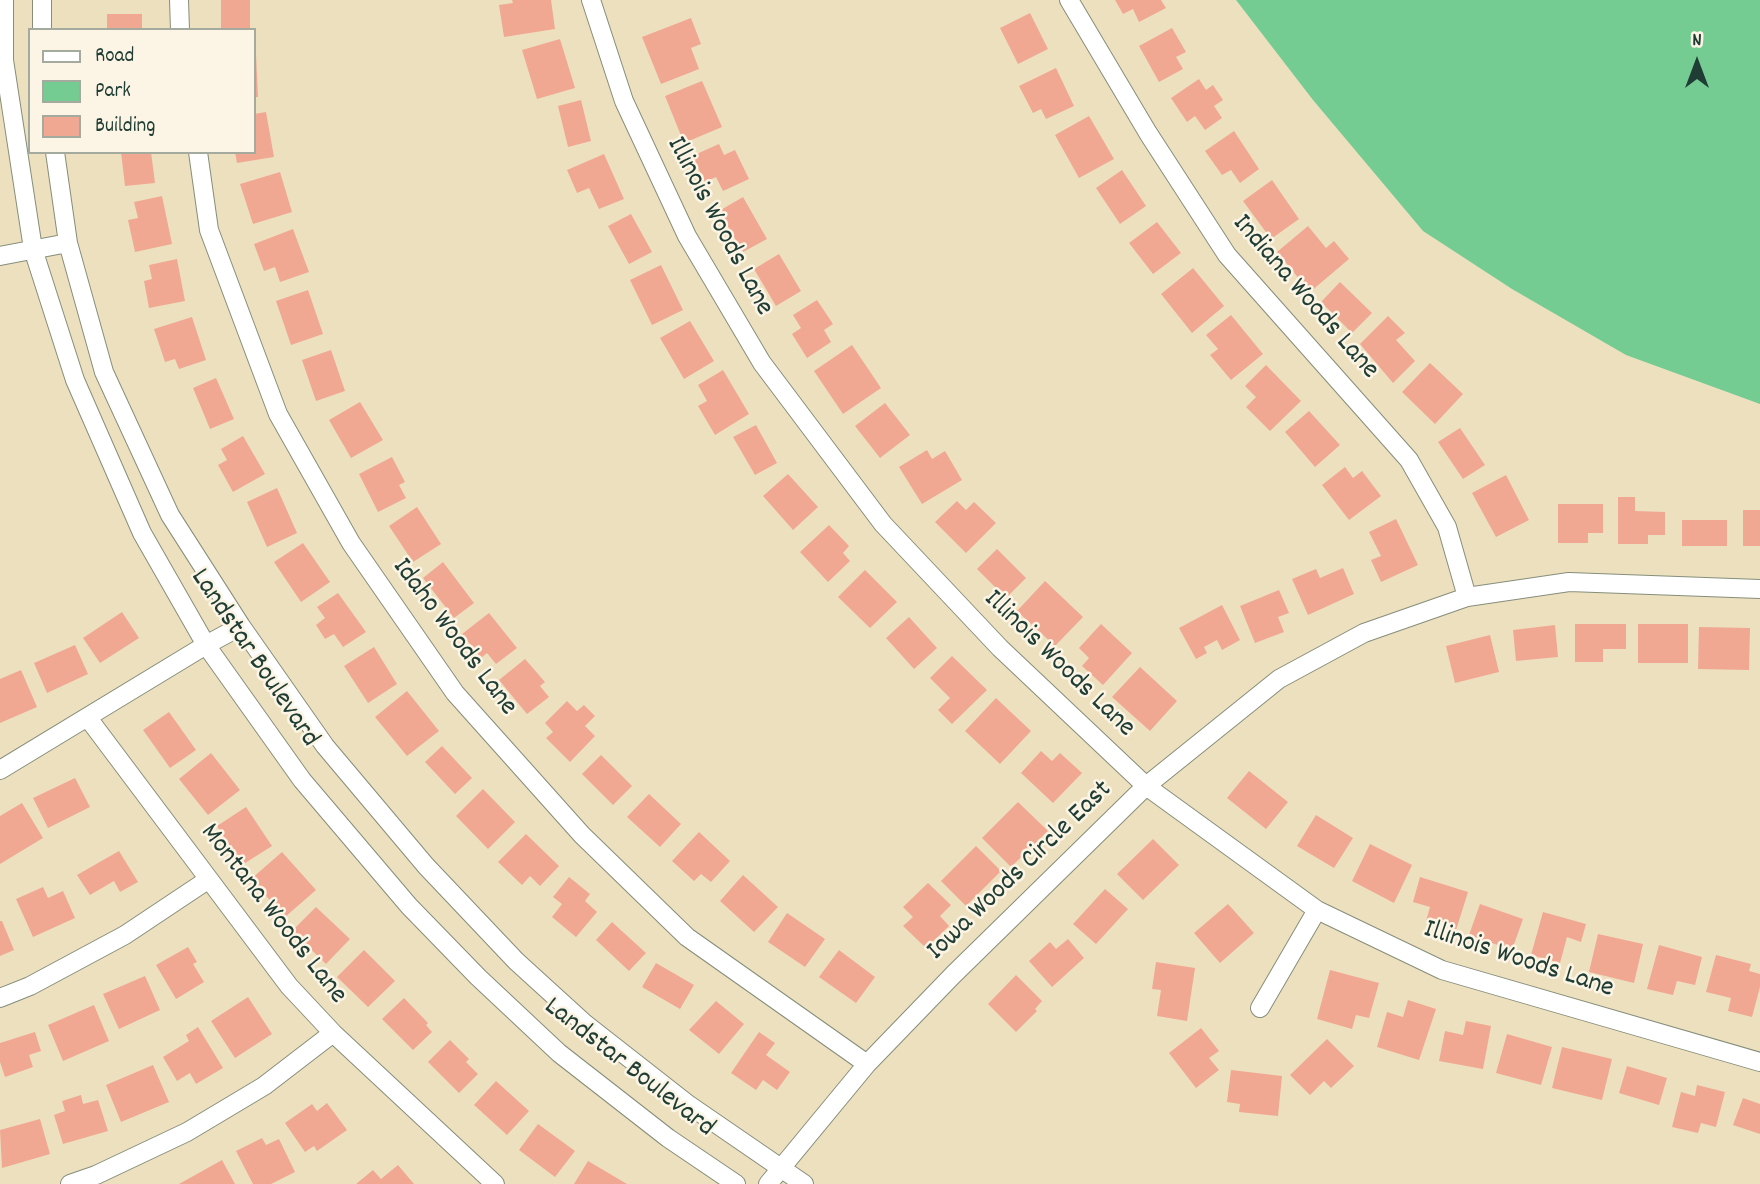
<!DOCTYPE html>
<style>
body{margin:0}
#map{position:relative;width:1760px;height:1184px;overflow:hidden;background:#ede0bf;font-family:Dekko,sans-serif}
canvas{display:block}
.legend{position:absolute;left:28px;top:28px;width:228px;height:126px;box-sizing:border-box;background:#fcf5e5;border:2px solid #a4ab9e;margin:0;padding:9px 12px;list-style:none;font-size:21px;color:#1f3d34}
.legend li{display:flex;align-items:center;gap:14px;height:35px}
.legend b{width:35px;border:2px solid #a4ab9e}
.north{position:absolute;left:1662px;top:28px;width:70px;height:70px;-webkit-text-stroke:5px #fcf5e5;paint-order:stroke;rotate:0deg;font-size:19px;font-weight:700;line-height:28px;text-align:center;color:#1f3d34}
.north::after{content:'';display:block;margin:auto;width:24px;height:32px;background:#1f3d34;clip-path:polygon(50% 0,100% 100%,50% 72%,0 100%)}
</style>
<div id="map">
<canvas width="1760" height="1184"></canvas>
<ul class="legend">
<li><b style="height:9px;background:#fff"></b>Road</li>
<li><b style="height:19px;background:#75cc92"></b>Park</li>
<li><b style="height:19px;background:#f0a893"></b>Building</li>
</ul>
<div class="north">N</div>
</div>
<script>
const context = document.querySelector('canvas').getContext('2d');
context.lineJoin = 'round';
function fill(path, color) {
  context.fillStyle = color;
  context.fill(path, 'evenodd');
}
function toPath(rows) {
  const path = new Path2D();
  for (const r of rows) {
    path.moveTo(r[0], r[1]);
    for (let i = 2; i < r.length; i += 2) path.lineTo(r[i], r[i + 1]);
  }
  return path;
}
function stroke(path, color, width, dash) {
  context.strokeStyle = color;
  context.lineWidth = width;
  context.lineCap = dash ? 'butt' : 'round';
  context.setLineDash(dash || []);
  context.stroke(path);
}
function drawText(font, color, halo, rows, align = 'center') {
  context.font = font + ' Dekko,sans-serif';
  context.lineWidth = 5;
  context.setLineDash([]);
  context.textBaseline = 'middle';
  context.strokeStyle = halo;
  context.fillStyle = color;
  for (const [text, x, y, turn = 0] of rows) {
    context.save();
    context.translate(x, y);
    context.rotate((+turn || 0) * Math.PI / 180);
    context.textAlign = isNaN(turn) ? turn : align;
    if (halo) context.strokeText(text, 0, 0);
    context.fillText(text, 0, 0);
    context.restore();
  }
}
const green = toPath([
 [1236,0,1760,0,1760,404,1626,355,1512,289,1423,231,1313,100]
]);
const building = toPath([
 [221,0,250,0,250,30,221,30],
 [512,0,551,0,555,29,504,37,499,5,513,3],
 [1115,0,1161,0,1166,8,1139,22,1133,9,1123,14],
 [1030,13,1048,49,1018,64,1000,28],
 [107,14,142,14,142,30,107,30],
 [691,18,701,44,691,48,699,69,661,84,642,37],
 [1172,28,1186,52,1176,57,1183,69,1159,82,1139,46],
 [560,39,575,88,537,99,522,50],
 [254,54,256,54,258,97,254,97],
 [1056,68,1074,106,1046,119,1041,109,1033,113,1019,86],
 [1199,79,1206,90,1213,85,1223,100,1214,106,1222,118,1205,130,1195,116,1187,122,1171,98],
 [702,81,722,127,684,143,665,96],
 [581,100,591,141,568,147,558,106],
 [266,112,274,157,237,163,235,152,254,152,254,114],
 [1089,116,1114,159,1079,178,1055,135],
 [1234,131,1259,169,1240,183,1231,170,1222,175,1205,151],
 [719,144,724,155,735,150,749,179,723,191,716,177,705,182,692,156],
 [121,152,151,152,155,183,125,186],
 [604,154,624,199,599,209,589,188,577,193,567,170],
 [1122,170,1146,206,1120,224,1096,188],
 [280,172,292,212,253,224,240,184],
 [1272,180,1299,219,1271,239,1243,201],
 [162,196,172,244,135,252,128,220,138,218,134,202],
 [743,197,767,239,743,252,719,211],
 [631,214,652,252,629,264,608,226],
 [1157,222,1181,253,1153,274,1129,243],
 [1308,226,1326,248,1334,241,1349,259,1310,292,1277,252],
 [293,229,309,272,280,282,275,267,264,271,254,244],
 [779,254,801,291,776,306,754,269],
 [177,259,185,301,149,308,144,281,152,279,149,265],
 [661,265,683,310,652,325,630,280],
 [1193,268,1224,306,1192,333,1161,294],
 [1340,282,1372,313,1352,333,1321,302],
 [308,290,323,334,291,345,276,301],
 [817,300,833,324,824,330,831,342,807,358,792,334,801,328,793,315],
 [1231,315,1263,354,1231,380,1210,355,1218,349,1206,335],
 [1388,316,1405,333,1396,340,1415,361,1393,383,1360,344],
 [192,317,206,360,179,369,175,359,165,362,154,329],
 [690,321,714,361,684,379,660,338],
 [852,345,881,388,843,414,814,371],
 [331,350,345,391,316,401,302,360],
 [1430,363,1463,394,1435,424,1402,392],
 [1266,365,1301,401,1270,431,1246,407,1256,397,1245,386],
 [723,370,749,414,715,435,698,406,707,401,698,385],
 [216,378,234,419,210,429,193,388],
 [360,402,383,440,351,458,329,420],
 [885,403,910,435,880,458,855,426],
 [1309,411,1340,445,1315,467,1285,432],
 [756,425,777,463,755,475,733,437],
 [1460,428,1485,465,1463,479,1438,442],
 [243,436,265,474,233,492,218,465,227,460,221,449],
 [927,450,932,459,945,451,962,480,922,504,899,467],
 [392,457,405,482,399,485,406,498,378,512,359,474],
 [1345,467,1353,478,1362,471,1381,496,1349,520,1322,485],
 [788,474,818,507,793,530,763,496],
 [1506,475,1529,520,1496,537,1472,493],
 [277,488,297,533,267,547,247,502],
 [1618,497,1635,497,1635,511,1665,512,1665,535,1648,535,1648,544,1618,544],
 [957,501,966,510,974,502,996,523,966,553,935,522],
 [1558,504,1603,504,1603,533,1588,533,1588,543,1558,543],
 [417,507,441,544,413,562,389,526],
 [1743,510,1760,510,1760,546,1743,546],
 [1396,519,1418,565,1381,582,1371,560,1381,556,1369,532],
 [1682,520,1727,520,1727,546,1682,546],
 [829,525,849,546,843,553,850,561,828,582,800,552],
 [303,543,330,582,301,602,274,562],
 [997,549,1026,578,1006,598,977,569],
 [443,562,474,603,454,618,423,578],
 [1343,568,1354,594,1308,615,1292,579,1316,569,1320,578],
 [865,570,897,602,870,628,838,597],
 [1045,581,1083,617,1055,646,1017,611],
 [1279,590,1289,613,1278,617,1284,632,1255,643,1240,606],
 [338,593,366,632,343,647,334,634,325,639,316,625,325,618,317,607],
 [1222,605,1240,640,1222,650,1217,640,1204,647,1207,653,1196,659,1179,628],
 [122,612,139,638,100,663,83,638],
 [489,613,517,648,496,664,487,653,481,658,462,634],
 [909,617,937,648,914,669,886,638],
 [1101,624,1132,653,1103,685,1082,666,1089,658,1079,648],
 [1575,624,1626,624,1626,649,1603,649,1603,662,1575,662],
 [1638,624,1688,624,1688,663,1638,663],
 [1555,625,1558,657,1516,661,1513,630],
 [1699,627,1750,628,1749,670,1698,669],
 [1490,635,1499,672,1455,683,1446,646],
 [75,645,88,674,47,693,34,663],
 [374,647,397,684,368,703,344,666],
 [952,656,987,690,952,724,938,710,950,698,930,678],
 [525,659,545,682,540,686,549,697,527,714,499,680],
 [1140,667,1177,701,1150,731,1112,697],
 [21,670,37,707,0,723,0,679],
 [407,691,439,731,407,756,375,717],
 [996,698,1031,731,1000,764,965,731],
 [567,701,577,711,584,705,595,716,585,726,595,736,570,762,546,738,553,732,545,723],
 [169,712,196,750,170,768,143,730],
 [442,746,472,778,455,794,425,762],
 [1041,751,1052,761,1060,753,1082,773,1053,803,1021,773],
 [211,753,240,790,208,815,179,779],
 [601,755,632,786,613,805,582,774],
 [1249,771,1288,802,1266,829,1227,798],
 [75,778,90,807,48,828,33,798],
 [483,789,515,822,488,849,456,816],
 [649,794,681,824,660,847,627,817],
 [1018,802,1048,831,1011,867,982,838],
 [22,803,43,838,0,864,0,816],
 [246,807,272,846,242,865,217,826],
 [1316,815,1353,838,1334,868,1297,846],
 [699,832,730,861,711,882,701,874,694,881,672,861],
 [526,834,559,866,540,886,530,876,522,885,498,862],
 [1153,839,1179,865,1143,900,1117,874],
 [1370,844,1412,865,1394,903,1352,881],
 [976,846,1001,871,966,906,941,881],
 [119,851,138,882,120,892,114,881,90,895,77,875],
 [282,852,316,890,285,917,251,879],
 [743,875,778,907,754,932,720,901],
 [569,877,590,894,585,901,597,912,576,937,552,917,562,904,553,897],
 [1420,877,1468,892,1456,930,1426,921,1430,907,1413,902],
 [928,883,951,905,940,916,949,926,926,948,903,926,913,917,903,907],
 [43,887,48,898,63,891,75,918,33,937,16,899],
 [1105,889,1128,909,1096,944,1073,924],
 [1228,904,1254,933,1220,963,1194,933],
 [1480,904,1523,919,1512,950,1469,935],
 [316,907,350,939,326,964,292,931],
 [1543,912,1586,924,1581,942,1567,937,1560,963,1531,955],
 [787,913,825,939,805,967,768,942],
 [0,921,2,921,14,950,0,956],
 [612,922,646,953,629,971,596,940],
 [1598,934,1643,944,1634,983,1589,972],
 [1068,939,1084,958,1052,987,1029,961,1050,942,1056,949],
 [1659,945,1702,957,1695,985,1677,981,1673,995,1647,989],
 [188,947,197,962,193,964,204,982,176,999,156,965],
 [364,950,395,981,368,1007,337,977],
 [839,950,875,977,856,1003,819,977],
 [1716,955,1751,964,1749,971,1760,974,1760,987,1752,1017,1728,1011,1731,998,1706,992],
 [1156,962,1195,968,1187,1021,1157,1016,1161,990,1152,989],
 [656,963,694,985,680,1009,642,987],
 [1330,970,1379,983,1369,1018,1356,1015,1352,1029,1317,1019],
 [1016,975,1042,1001,1035,1009,1037,1011,1016,1032,988,1004],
 [145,976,160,1010,119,1029,103,994],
 [248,997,272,1034,235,1058,211,1021],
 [404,998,428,1023,426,1025,432,1032,413,1050,382,1019],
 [1408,1000,1436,1009,1419,1060,1377,1047,1387,1012,1403,1017],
 [716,1001,744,1024,719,1054,689,1030],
 [94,1005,109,1041,63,1061,48,1025],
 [1466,1021,1491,1026,1483,1069,1439,1061,1445,1031,1463,1035],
 [198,1027,223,1068,196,1084,190,1073,177,1081,163,1057,189,1041,186,1035],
 [1201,1028,1219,1051,1209,1058,1219,1070,1196,1088,1169,1053],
 [35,1032,41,1051,29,1055,33,1067,5,1077,0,1062,0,1043],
 [759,1032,775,1043,766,1055,790,1072,777,1090,763,1080,756,1090,731,1073],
 [1507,1034,1552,1047,1541,1085,1496,1073],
 [1327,1039,1354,1066,1331,1088,1324,1081,1310,1095,1290,1075],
 [450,1040,469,1059,466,1062,478,1074,459,1093,428,1062],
 [1562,1047,1612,1059,1602,1100,1552,1088],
 [153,1065,169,1102,121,1122,106,1085],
 [1627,1066,1667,1078,1659,1105,1619,1093],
 [1231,1070,1282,1076,1278,1116,1239,1112,1240,1104,1227,1102],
 [496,1081,529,1111,507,1135,474,1105],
 [1697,1085,1725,1092,1716,1127,1701,1123,1698,1133,1672,1127,1681,1092,1695,1096],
 [81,1095,83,1104,98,1100,108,1131,63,1144,54,1115,65,1111,62,1101],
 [1743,1098,1760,1104,1760,1134,1733,1125],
 [327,1103,347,1130,317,1151,314,1146,305,1152,285,1123,312,1104,317,1111],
 [40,1119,50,1154,2,1168,0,1130],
 [538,1124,575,1151,555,1177,519,1150],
 [262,1138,266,1145,279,1139,295,1172,271,1184,253,1184,236,1151],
 [222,1160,235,1184,179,1184],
 [588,1161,627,1184,574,1184],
 [398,1165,414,1184,356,1184,373,1170,381,1179]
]);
const minor = toPath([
 [4,0,4,60,33,249,75,380,142,533,206,645,302,780,409,906,478,977,559,1053,668,1138,736,1184],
 [42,0,42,30],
 [179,0,180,30],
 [591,0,624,101,687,236,762,363,883,524,1000,648,1146,786,1317,910,1442,970,1760,1062],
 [1069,0,1148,133,1227,255,1409,460,1447,527,1467,597],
 [55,152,68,243,104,372,170,515,241,626,325,746,426,866,516,961,583,1022,689,1105,804,1184],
 [198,152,209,230,278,414,351,543,455,693,582,835,687,937,867,1064],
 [0,256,68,243],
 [88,718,289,986,333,1033,495,1184],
 [0,770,206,645,241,626],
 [0,998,30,986,125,935,209,879],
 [1260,1008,1317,910],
 [70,1184,96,1175,187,1132,264,1086,333,1033],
 [768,1184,867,1064,953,975,1146,786,1279,679,1364,633,1467,597,1569,582,1760,589]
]);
const streetNames = [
 ["Illinois Woods Lane",718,227,62],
 ["Indiana Woods Lane",1304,298,49],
 ["Idaho Woods Lane",453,638,53],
 ["Landstar Boulevard",253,659,56],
 ["Illinois Woods Lane",1058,665,44],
 ["Iowa Woods Circle East",1021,872,-44],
 ["Montana Woods Lane",272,915,52],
 ["Illinois Woods Lane",1518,961,18],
 ["Landstar Boulevard",628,1069,38]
];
fill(green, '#75cc92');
fill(building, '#f0a893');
stroke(minor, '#868e7a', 20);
stroke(minor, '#fff', 18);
drawText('28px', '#1f3d34', '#fcf5e5', streetNames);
</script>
